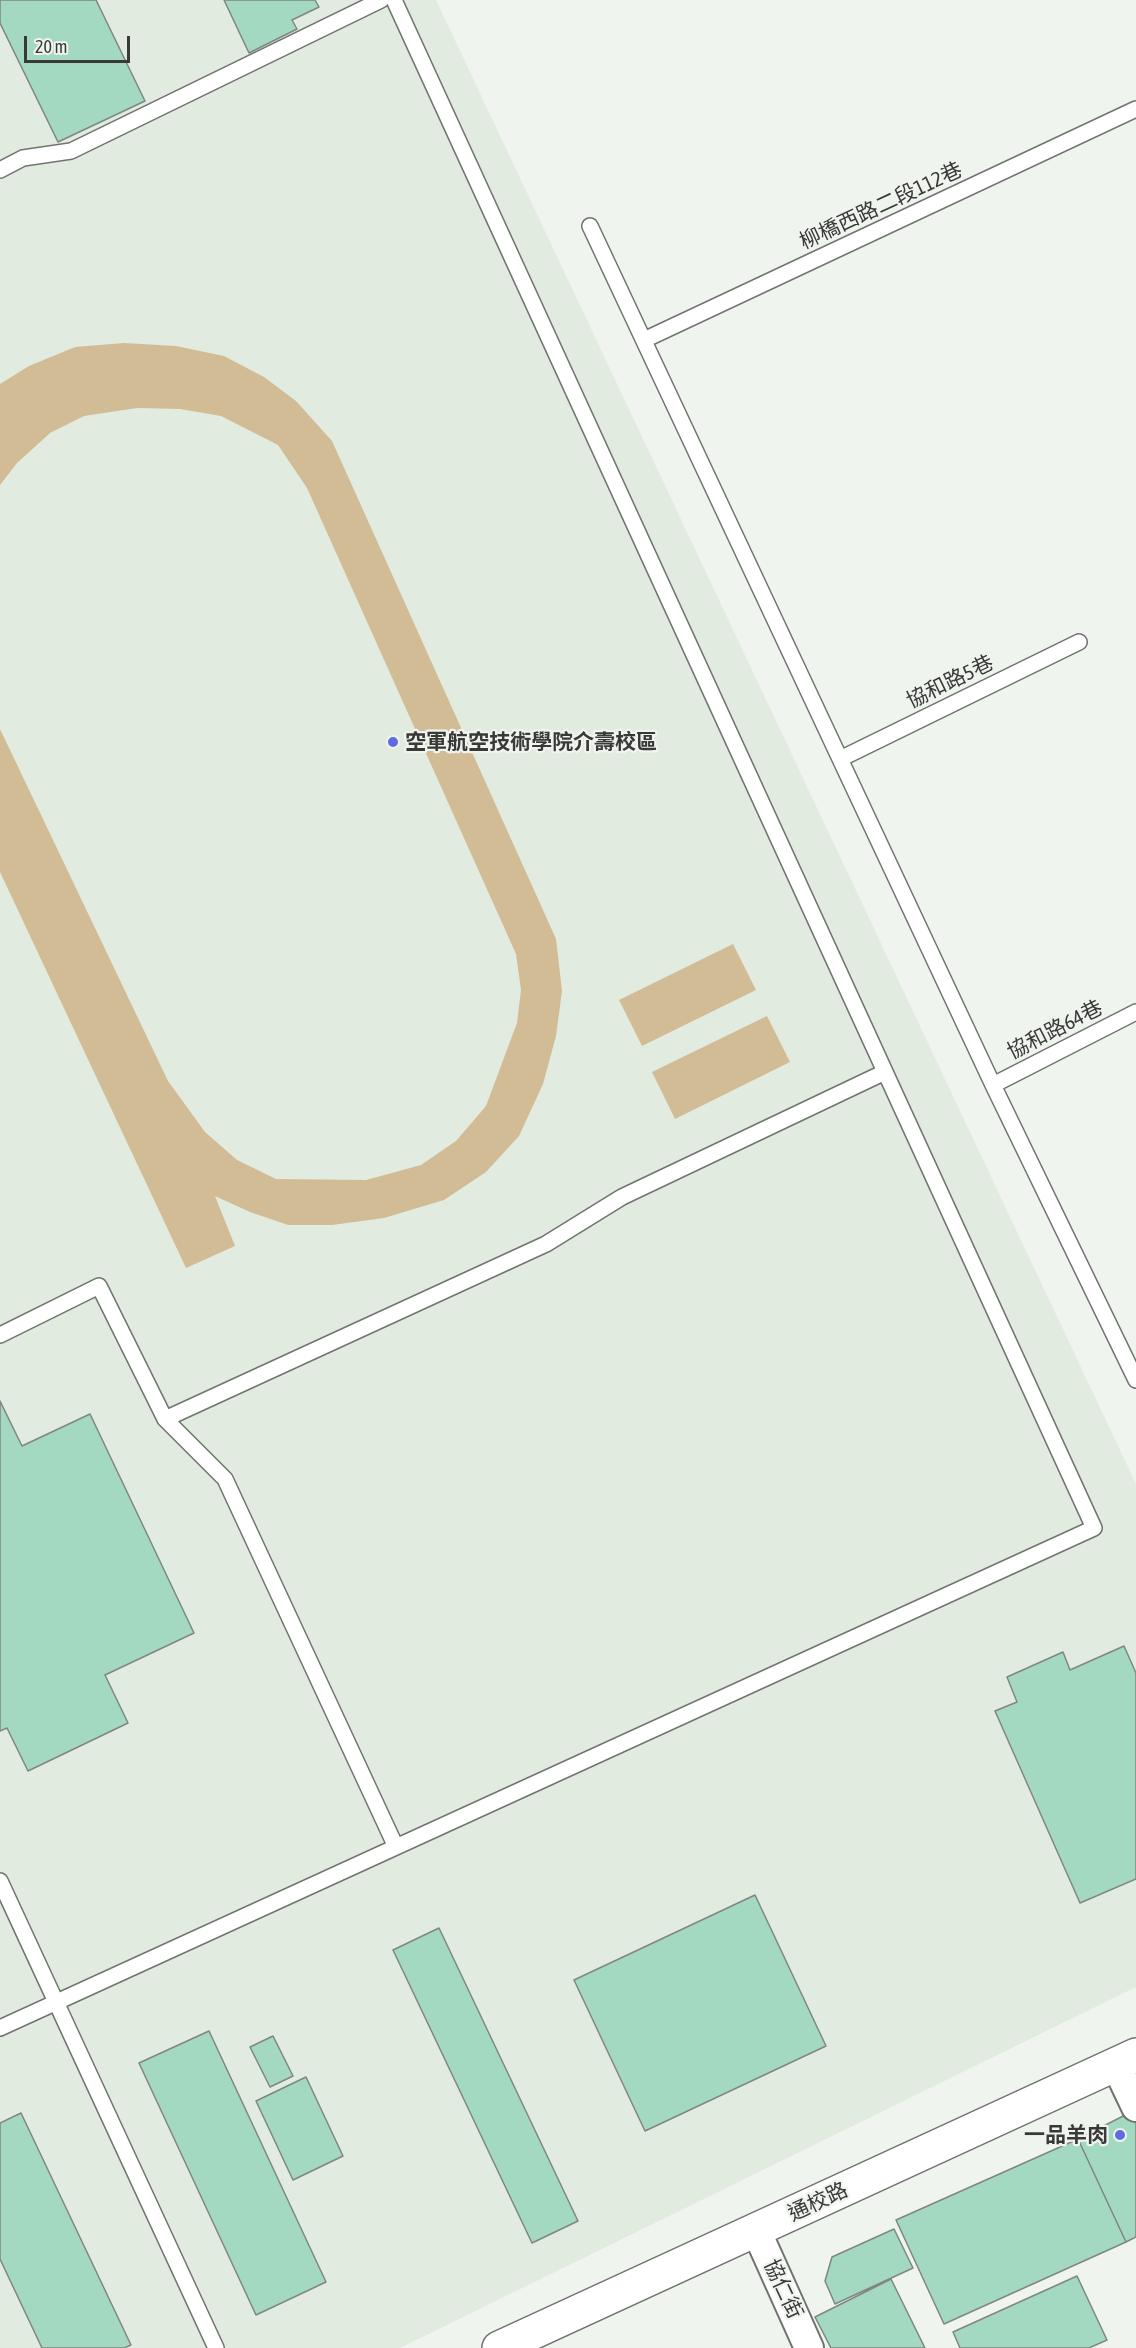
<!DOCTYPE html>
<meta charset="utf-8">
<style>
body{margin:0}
#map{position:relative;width:1136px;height:2348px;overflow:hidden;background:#f0f4ef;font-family:"Asap Condensed",sans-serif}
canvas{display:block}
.scale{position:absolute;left:24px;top:36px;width:106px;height:27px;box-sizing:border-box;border:3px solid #393a38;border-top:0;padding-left:8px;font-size:18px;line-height:21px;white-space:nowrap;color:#393a38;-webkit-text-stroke:4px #f0f4ef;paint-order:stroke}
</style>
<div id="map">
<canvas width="1136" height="2348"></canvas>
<div class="scale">20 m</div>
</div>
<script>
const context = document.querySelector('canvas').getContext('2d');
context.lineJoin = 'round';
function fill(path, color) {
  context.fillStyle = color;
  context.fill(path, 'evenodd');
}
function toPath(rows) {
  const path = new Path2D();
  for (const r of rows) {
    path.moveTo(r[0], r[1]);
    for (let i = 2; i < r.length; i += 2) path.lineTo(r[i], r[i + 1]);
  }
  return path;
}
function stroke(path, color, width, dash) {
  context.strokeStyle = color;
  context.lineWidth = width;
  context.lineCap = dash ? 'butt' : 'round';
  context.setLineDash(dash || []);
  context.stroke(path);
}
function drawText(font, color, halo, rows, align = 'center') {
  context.font = font + ' "Asap Condensed","Noto Sans TC",sans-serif';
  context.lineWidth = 4.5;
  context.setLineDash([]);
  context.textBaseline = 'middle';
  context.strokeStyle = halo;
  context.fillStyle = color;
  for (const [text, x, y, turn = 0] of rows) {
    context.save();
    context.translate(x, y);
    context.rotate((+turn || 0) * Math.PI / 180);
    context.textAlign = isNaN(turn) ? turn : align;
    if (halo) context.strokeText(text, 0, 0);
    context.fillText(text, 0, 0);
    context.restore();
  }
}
const built = toPath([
 [0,0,436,0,1136,1484,1136,1987,400,2348,0,2348]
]);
const green = toPath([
 [124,343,176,346,224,356,264,377,296,401,332,441,556,939,562,991,556,1036,543,1084,519,1136,486,1172,444,1200,384,1218,332,1225,288,1225,250,1212,215,1196,235,1246,186,1268,0,872,0,729,168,1081,205,1132,237,1160,276,1179,366,1180,421,1165,456,1141,486,1106,517,1023,521,990,516,954,307,488,278,445,221,416,180,409,137,408,84,416,50,433,17,463,0,485,0,384,29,366,75,347],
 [733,944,756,990,642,1046,619,1000],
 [767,1016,790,1062,675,1119,652,1072]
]);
const building = toPath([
 [0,0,96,0,145,101,58,142,0,23,0,0],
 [224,0,315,0,319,7,292,20,297,29,249,53,224,0],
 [0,1401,22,1446,90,1414,194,1633,105,1675,128,1723,28,1771,7,1728,0,1731,0,1401],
 [1124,1646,1136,1673,1136,1879,1080,1903,995,1711,1017,1702,1007,1677,1063,1652,1070,1670,1124,1646],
 [755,1895,826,2046,645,2131,574,1980,755,1895],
 [439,1928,578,2221,532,2243,393,1950,439,1928],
 [209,2031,326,2282,256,2315,139,2063,209,2031],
 [273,2036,293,2076,270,2087,250,2047,273,2036],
 [306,2077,343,2156,293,2180,256,2101,306,2077],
 [1133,2111,1136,2117,1136,2237,1126,2242,1078,2139,1133,2111],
 [21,2113,131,2345,124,2348,42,2348,0,2259,0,2123,21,2113],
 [1078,2139,1126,2242,944,2324,896,2220,1078,2139],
 [894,2229,913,2268,835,2304,825,2281,832,2257,894,2229],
 [1077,2276,1107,2340,1089,2348,960,2348,953,2332,1077,2276],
 [891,2279,925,2348,831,2348,815,2317,891,2279]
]);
const service = toPath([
 [0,170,23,158,71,151,381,0],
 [590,226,993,1085,1136,1380],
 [644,340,1136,109],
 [840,759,1079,642],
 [993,1085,1136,1012],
 [0,1335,99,1286,165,1419,225,1479,396,1847],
 [165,1419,546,1244,622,1197,885,1072],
 [0,1881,216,2348],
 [0,2028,1094,1528,394,0]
]);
const minor = toPath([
 [1116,2065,1136,2107],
 [756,2230,809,2348]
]);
const tertiary = toPath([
 [499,2348,1136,2055]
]);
const markers = [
 [393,742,6,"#5e6ce3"],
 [1120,2135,6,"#5e6ce3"]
];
const streetNames = [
 ["柳橋西路二段112巷",881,206,-25],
 ["協和路5巷",950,682,-26],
 ["協和路64巷",1055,1030,-27],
 ["通校路",818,2202,-25],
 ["協仁街",783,2289,65]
];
const poiNames = [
 ["空軍航空技術學院介壽校區",405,742],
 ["一品羊肉",1108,2135,"right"]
];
fill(built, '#e2ebdf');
fill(green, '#d2bc95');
fill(building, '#a3d9c0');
stroke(building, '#808683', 1.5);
stroke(service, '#70746f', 18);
stroke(minor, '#70746f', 32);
stroke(tertiary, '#70746f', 36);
stroke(service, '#fff', 15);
stroke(minor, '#fff', 28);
stroke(tertiary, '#fff', 33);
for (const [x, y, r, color] of markers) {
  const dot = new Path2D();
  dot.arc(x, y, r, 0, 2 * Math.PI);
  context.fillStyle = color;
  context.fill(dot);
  stroke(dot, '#f0f4ef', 2);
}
drawText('21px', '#393a38', '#f0f4ef', streetNames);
drawText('bold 21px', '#393a38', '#f0f4ef', poiNames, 'left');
</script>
